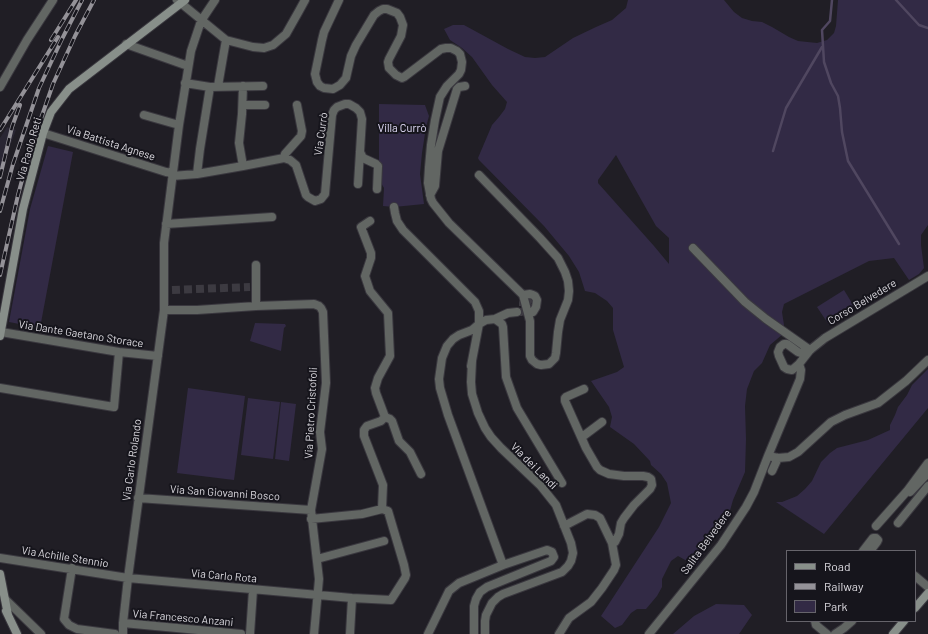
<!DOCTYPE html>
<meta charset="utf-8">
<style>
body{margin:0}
#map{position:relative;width:928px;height:634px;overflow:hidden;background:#201e25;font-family:Barlow,sans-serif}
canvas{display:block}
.legend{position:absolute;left:786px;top:550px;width:130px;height:72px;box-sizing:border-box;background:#16151c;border:1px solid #66646b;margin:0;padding:5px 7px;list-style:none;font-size:12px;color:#dddbe1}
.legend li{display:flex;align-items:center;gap:8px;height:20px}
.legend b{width:20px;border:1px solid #66646b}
</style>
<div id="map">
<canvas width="928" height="634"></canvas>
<ul class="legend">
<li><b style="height:5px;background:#888f8a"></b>Road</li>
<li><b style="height:5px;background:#949298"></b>Railway</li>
<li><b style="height:11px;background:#322a45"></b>Park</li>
</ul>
</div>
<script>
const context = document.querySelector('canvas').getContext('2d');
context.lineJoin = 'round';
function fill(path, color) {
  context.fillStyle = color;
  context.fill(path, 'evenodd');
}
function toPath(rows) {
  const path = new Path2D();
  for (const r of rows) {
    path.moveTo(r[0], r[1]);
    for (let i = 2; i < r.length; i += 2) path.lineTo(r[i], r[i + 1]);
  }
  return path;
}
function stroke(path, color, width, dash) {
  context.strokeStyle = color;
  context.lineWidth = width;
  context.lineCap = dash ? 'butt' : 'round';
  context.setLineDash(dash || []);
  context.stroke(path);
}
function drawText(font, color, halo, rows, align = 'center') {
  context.font = font + ' Barlow,sans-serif';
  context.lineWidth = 4;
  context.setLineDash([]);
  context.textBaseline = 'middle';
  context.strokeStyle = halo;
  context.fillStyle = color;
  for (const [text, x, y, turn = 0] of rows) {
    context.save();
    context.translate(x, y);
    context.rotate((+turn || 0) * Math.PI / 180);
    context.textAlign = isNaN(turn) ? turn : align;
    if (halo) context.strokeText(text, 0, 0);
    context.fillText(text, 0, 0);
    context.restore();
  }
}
const built = toPath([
 [7,127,16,130,0,172,0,138]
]);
const green = toPath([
 [628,0,724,0,734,12,742,18,752,21,762,22,772,27,789,37,798,41,817,43,827,40,834,33,836,26,838,0,928,0,928,225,921,235,921,245,924,268,919,274,909,280,894,258,869,261,784,304,782,312,784,325,783,334,770,345,762,363,754,371,747,389,745,406,746,439,745,472,733,500,729,514,696,566,678,556,671,561,662,579,662,587,657,596,646,609,637,609,631,613,622,625,615,628,601,616,659,527,671,503,667,483,661,474,651,465,650,461,634,444,610,427,612,417,609,407,591,381,617,372,624,367,613,330,613,308,607,301,595,293,585,291,579,272,569,256,544,226,479,160,478,158,492,125,499,117,505,109,507,102,492,85,472,57,462,48,450,40,444,29,453,25,464,25,508,49,525,57,535,58,545,57,573,38,596,27,612,20,626,8],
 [616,155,656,226,669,238,669,264,654,246,598,183,598,180],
 [379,104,425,105,429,116,426,127,422,153,420,174,424,204,394,207,383,206,384,188,380,181,379,162],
 [48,146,73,152,40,328,9,322,30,209],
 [844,290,855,308,829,325,817,307],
 [255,323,285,324,286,326,284,328,281,351,250,341],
 [928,369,928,408,824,534,776,502,782,502,797,496,805,489,812,481,821,462,830,453,837,448,868,440,890,430,890,425,895,415,898,407,907,395,912,385],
 [188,388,245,396,234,480,177,473],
 [248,398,280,402,273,459,241,455],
 [281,402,296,404,289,461,275,459],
 [716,604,744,605,752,615,739,634,673,634,694,616]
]);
const stream = toPath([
 [832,0,830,21,822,30,824,62,831,83,838,96,840,108,842,132,848,161,899,244],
 [896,0,919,25,928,28],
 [773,151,786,108,822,47]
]);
const streetTunnel = toPath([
 [172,290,250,287],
 [517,312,521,312,531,309,534,307,534,304,533,301,530,299,527,299,524,300,523,303,523,306]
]);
const street = toPath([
 [177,0,226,40,253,47,264,48,273,45,286,34,299,11,305,0],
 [339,0,324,32,322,40,315,74,317,82,320,86,324,88,333,89,340,85,346,78,351,56,356,45,374,15,379,11,383,9,387,9,397,13,400,17,403,25,401,36,389,59,388,62,389,68,396,75,402,78,404,77,441,49,446,48,451,48,457,51,460,54,462,62,461,70,459,74,447,86,440,97,435,120,431,145,429,167,428,183,431,199,433,203,449,223,523,295,530,294,533,295,535,296,537,300,536,307,533,312],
 [126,44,188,66],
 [185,83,210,87,263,86],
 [218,86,223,57,226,40],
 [0,87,27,40,53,0],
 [243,105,265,105],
 [144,115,179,125],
 [43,133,166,172,173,173],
 [360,152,363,158,376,164,378,166,377,189],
 [284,158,290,160,296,165,306,195,308,197,315,201,321,199,325,194,332,115,334,110,337,107,345,104,349,104,356,108,360,112,362,119,358,184],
 [243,166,239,143,242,114,243,86],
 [197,174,200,149,210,87],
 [479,175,540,238,558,258,565,272,568,281,569,291,568,300,560,320,558,332,556,353,555,358,549,364,541,365,537,364,532,360,530,356,530,321,523,295],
 [172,176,197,174,243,166,284,158,285,154,301,136,302,131,297,105],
 [430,195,435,186,438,151,457,89,459,87,465,86],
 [394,207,395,213,397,221,403,230,475,302,479,311,479,324],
 [370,221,361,227,371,253,371,258,365,276,370,291,388,313,390,356,378,378,375,388,376,393,385,417,381,421,367,426,364,430,364,436,383,485,382,509],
 [166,224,272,217],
 [693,248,745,302,766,319,810,350],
 [256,265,256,306],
 [164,310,197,310,256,306,314,304,319,306,321,308,323,312,326,383,320,432,322,449,311,510,319,579,314,634],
 [495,319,502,324,503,327,506,377,517,408,562,483],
 [479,324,486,320,495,319,508,313,517,312],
 [1,332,119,352,158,356],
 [472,361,471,382,472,394,478,413,485,428,491,437,501,448,540,485,556,505,571,543,573,553,571,561,568,566,562,572,503,594,498,597,492,603,486,615,485,621,485,634],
 [799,364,792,370,787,369,784,367,779,356,778,352,780,347,784,344,787,344,798,352,801,353,810,350],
 [471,366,479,324,472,330,459,335,453,339,447,346,442,358,439,379,440,388,448,415,503,565],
 [0,388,114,407,119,352],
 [385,417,390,419,392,421,399,441,410,452,421,474],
 [582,437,602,422],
 [768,456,778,458,789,457,798,452,831,422,845,415,878,403,906,381,928,360],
 [928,463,908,490,910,492,928,473],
 [772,471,778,458],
 [138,498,311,510],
 [898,523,928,486],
 [564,526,587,514,595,515,600,518,612,543,615,542,619,534,621,523,624,518,634,505,650,489,652,485,651,479,648,477,643,476,624,476,609,474,600,470,597,467,586,448,565,401,565,398,566,397,584,389],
 [876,526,908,490],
 [863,551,873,538,876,538,878,540,877,542,870,551],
 [0,558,128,578,352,598,391,600,405,578,406,575,404,565,388,511,382,509,362,514,311,519],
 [317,559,384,541],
 [72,568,64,619,69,625,77,629,115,634],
 [915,576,928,587],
 [5,599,41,634],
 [815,621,816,625,827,634],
 [123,623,241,634],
 [123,634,123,623,128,578,164,310,164,243,179,125,191,51,201,21,215,0],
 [250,634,253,590],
 [350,634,352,598],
 [428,634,449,591,459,583,503,565,547,550,552,552,554,557,551,561,487,587,480,592,476,599,474,606,474,634],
 [559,634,569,618,591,602,602,588,614,570,616,565,612,543],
 [649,634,721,545,746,507,754,492,768,456,800,379,801,370,799,364,810,350,825,338,928,276],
 [835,634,844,628,852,621]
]);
const secondary = toPath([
 [0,336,23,209,43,133,51,112,69,89,185,0],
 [0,574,8,615],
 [915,608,928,593],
 [6,611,17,634],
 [893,634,904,621]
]);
const rail = toPath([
 [51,40,76,0],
 [0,130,58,37],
 [0,177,12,127,20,105],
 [0,211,13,164,39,88,62,39,82,0],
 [0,275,18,195,31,147,38,127,53,84,75,36,94,0]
]);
const parkNames = [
 ["Villa Currò",402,128]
];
const streetNames = [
 ["Via Currò",321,134,-82],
 ["Via Battista Agnese",111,143,18],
 ["Via Paolo Reti",29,149,-74],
 ["Corso Belvedere",862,302,-31],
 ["Via Dante Gaetano Storace",81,334,9],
 ["Via Pietro Cristofoli",311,413,-87],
 ["Via Carlo Rolando",132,460,-82],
 ["Via dei Landi",534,466,45],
 ["Via San Giovanni Bosco",225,493,4],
 ["Salita Belvedere",706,542,-54],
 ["Via Achille Stennio",65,557,9],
 ["Via Carlo Rota",224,576,5],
 ["Via Francesco Anzani",183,618,5]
];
fill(built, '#292633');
fill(green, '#322a45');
stroke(stream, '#504760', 2.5);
stroke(streetTunnel, '#3c3a41', 8, [8, 4]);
stroke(street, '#3a383f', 10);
stroke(secondary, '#3a383f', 10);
stroke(street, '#626663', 8);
stroke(secondary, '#888f8a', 8);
stroke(rail, '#949298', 4);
stroke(rail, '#16151c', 2.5, [8]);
drawText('11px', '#e3ddf9', '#16151c', parkNames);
drawText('11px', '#dddbe1', '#16151c', streetNames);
</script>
